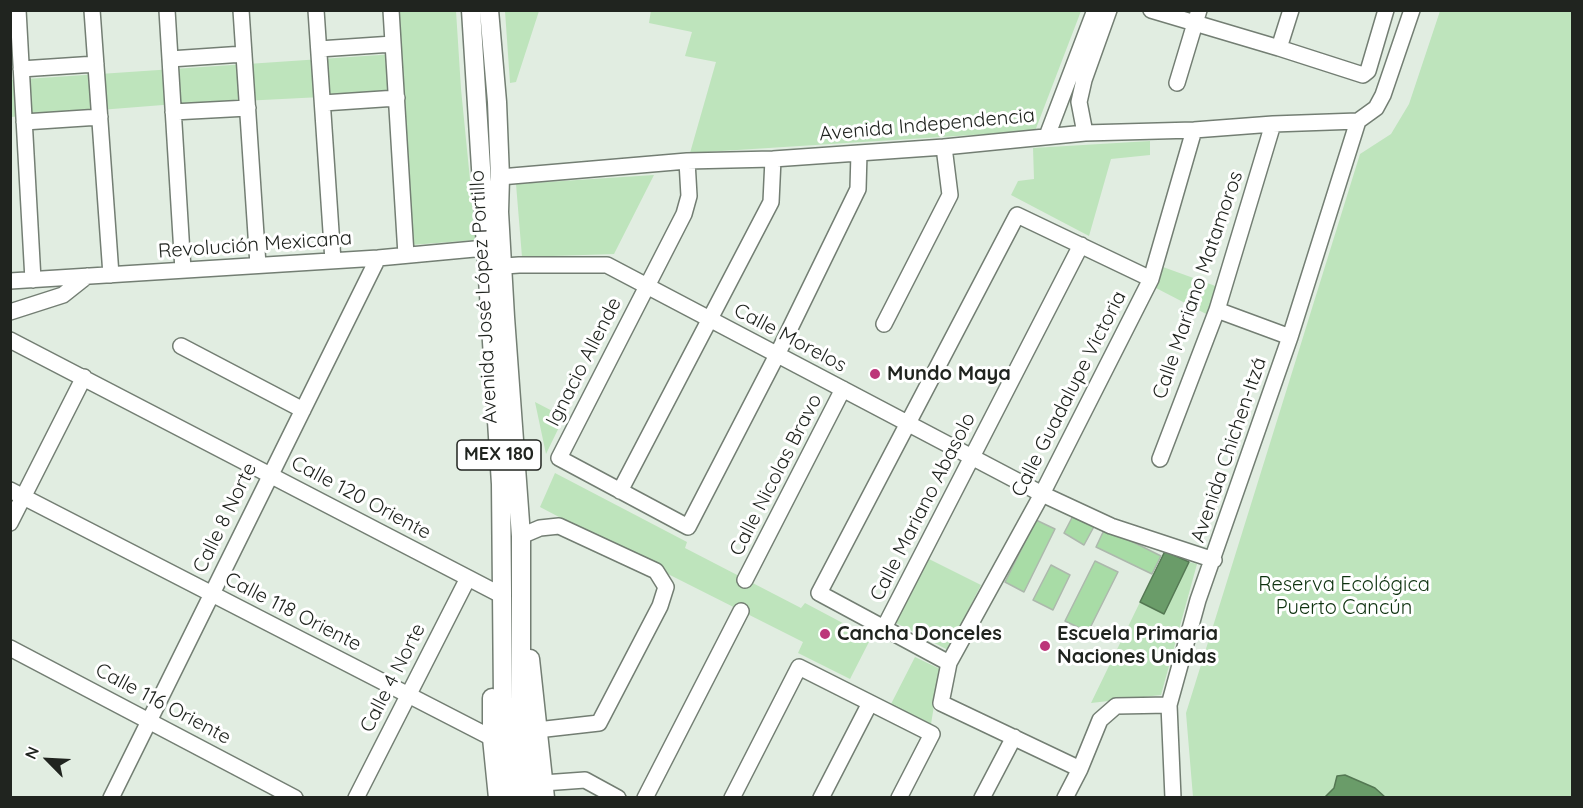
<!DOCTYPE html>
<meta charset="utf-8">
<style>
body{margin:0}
#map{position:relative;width:1583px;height:808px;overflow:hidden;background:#e1ede1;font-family:Quicksand,sans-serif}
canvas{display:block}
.frame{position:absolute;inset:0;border:12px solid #20241f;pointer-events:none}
.north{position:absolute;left:18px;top:730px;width:60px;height:60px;-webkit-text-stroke:4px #fff;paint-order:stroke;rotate:294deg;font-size:16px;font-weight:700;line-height:24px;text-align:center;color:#20241f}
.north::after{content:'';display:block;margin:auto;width:21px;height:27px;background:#20241f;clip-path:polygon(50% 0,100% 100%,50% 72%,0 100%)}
</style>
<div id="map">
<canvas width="1583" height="808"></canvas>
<div class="frame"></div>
<div class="north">N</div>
</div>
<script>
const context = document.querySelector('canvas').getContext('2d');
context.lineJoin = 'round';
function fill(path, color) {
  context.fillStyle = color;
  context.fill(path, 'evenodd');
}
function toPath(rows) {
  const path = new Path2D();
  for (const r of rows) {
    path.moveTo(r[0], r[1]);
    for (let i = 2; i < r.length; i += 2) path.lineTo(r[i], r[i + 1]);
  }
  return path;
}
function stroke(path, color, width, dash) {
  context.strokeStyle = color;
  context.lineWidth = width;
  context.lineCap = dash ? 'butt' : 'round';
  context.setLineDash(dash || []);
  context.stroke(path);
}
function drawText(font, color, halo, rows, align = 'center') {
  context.font = font + ' Quicksand,sans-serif';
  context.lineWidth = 6;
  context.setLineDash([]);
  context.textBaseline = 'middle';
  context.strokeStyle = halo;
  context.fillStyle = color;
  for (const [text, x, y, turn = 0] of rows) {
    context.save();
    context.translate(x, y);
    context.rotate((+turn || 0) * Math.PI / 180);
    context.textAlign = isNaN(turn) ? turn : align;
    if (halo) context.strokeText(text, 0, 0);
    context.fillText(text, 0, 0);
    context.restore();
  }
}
const green = toPath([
 [651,10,1081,11,1035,131,690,153,716,62,685,56,692,32,649,23],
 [393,11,456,11,461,89,476,240,411,245,401,93,163,105,11,117,11,80,395,54],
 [505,11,539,11,516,82,510,83],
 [1440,11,1572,11,1572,797,1193,797,1186,713,1360,154,1391,134,1409,104],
 [1150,141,1150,155,1111,159,1089,236,1011,195,1018,181,1034,179,1033,148],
 [654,175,614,254,522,257,516,184],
 [1163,267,1221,288,1210,316,1156,288],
 [535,402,564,417,546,454],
 [555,473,687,542,685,548,801,608,805,603,871,638,850,679,798,653,803,642,660,570,540,507],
 [927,558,981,585,948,650,894,622],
 [1189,562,1197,564,1161,695,1091,703,1140,602,1164,614],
 [915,657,940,669,931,724,891,704]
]);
const water = toPath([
 [1165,551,1189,562,1164,614,1140,602,1165,551],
 [1345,775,1375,788,1385,797,1325,797,1334,788,1337,776,1345,775]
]);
const building = toPath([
 [1076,510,1097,521,1084,545,1064,533,1076,510],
 [1036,520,1055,529,1024,592,1005,582,1036,520],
 [1105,528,1161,556,1152,574,1096,547,1105,528],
 [1095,561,1118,572,1088,632,1065,621,1095,561],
 [1051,565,1070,575,1053,610,1033,600,1051,565]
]);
const minor = toPath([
 [18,10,33,280],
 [92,10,111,275],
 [167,10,183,270],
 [241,10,258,265],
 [316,10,333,261],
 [391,10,406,255],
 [1151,10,1279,48,1363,75,1368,71,1386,10],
 [1279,48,1291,10],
 [319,49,393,44],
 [170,59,244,54],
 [21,69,96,64],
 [1177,83,1199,10],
 [323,103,397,98],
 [173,112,248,108],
 [24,122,100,117],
 [1085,133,1079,102,1084,80,1109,10],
 [1047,136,1095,10],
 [687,161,689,196,684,214,559,458,688,527,777,355,858,189,859,153],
 [500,177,687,161,773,159,944,147,1085,133,1194,130,1273,124,1358,121,1376,108,1383,95,1412,10],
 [490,267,519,265,607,265,1042,494,1111,526,1214,560],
 [10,281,378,258,496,247],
 [1217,310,1290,337],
 [10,312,63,295,87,276],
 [884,324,950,195,944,147],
 [10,340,501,595],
 [181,346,303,410],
 [1160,459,1217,310,1273,124],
 [10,490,492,738],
 [620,491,771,202,773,159],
 [10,523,84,377],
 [521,536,540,528,559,526,656,571,666,587,660,606,599,723,537,730],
 [745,580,843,389],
 [884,628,1081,245],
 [10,648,295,798],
 [949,663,819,593,1017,215,1151,279],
 [1080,769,941,703,949,663,1042,494,1151,279,1194,130],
 [543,783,585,780,618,798],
 [111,798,378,258],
 [356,798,468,578],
 [645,798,741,611],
 [732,798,799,667,932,734,899,798],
 [821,798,870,703],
 [982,798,1014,737],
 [1065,798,1080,769,1100,720,1116,706,1169,705],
 [1173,798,1169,705,1198,600,1290,337,1358,121]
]);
const major = toPath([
 [471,10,501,484,503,701,511,798],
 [489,10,497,102,500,177,499,212,505,317,521,536,521,701,528,798],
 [530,659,545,798],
 [492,698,492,738,498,798]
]);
const markers = [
 [875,374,6,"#bc3679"],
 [825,634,6,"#bc3679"],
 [1045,646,6,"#bc3679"]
];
const shields = [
 [499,455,84]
];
const shieldNames = [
 ["MEX 180",499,455]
];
const streetNames = [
 ["Avenida Independencia",927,125,-5],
 ["Revolución Mexicana",255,245,-4],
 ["Calle Mariano Matamoros",1198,285,-71],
 ["Avenida José López Portillo",484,297,-93],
 ["Calle Morelos",790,338,28],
 ["Ignacio Allende",584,362,-63],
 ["Calle Guadalupe Victoria",1069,394,-63],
 ["Avenida Chichen-Itzá",1229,450,-71],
 ["Calle Nicolas Bravo",776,475,-63],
 ["Calle 120 Oriente",361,498,28],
 ["Calle Mariano Abasolo",923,507,-63],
 ["Calle 8 Norte",225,518,-64],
 ["Calle 118 Oriente",293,612,27],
 ["Calle 4 Norte",393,678,-63],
 ["Calle 116 Oriente",163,704,28]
];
const poiNames = [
 ["Mundo Maya",887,374],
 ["Cancha Donceles",837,634],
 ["Escuela Primaria",1057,634],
 ["Naciones Unidas",1057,657]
];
const parkNames = [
 ["Reserva Ecológica",1344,585],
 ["Puerto Cancún",1344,608]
];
fill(green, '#bee4bc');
fill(water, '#6a9c69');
stroke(water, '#547853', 1.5);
fill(building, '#a8dca6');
stroke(building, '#acb8ac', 1.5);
stroke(minor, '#737e73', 18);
stroke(major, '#737e73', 21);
stroke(minor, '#fff', 15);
stroke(major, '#fff', 18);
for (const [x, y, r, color] of markers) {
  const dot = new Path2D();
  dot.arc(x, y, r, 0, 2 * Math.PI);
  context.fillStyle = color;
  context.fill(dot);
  stroke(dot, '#fff', 2);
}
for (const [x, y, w] of shields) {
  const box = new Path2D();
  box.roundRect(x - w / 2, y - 15, w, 30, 4.5);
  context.fillStyle = '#fff';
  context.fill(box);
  stroke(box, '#20241f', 1.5);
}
drawText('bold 18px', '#20241f', null, shieldNames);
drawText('20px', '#20241f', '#fff', streetNames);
drawText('bold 20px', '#20241f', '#fff', poiNames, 'left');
drawText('20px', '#0e320f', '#fff', parkNames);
</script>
